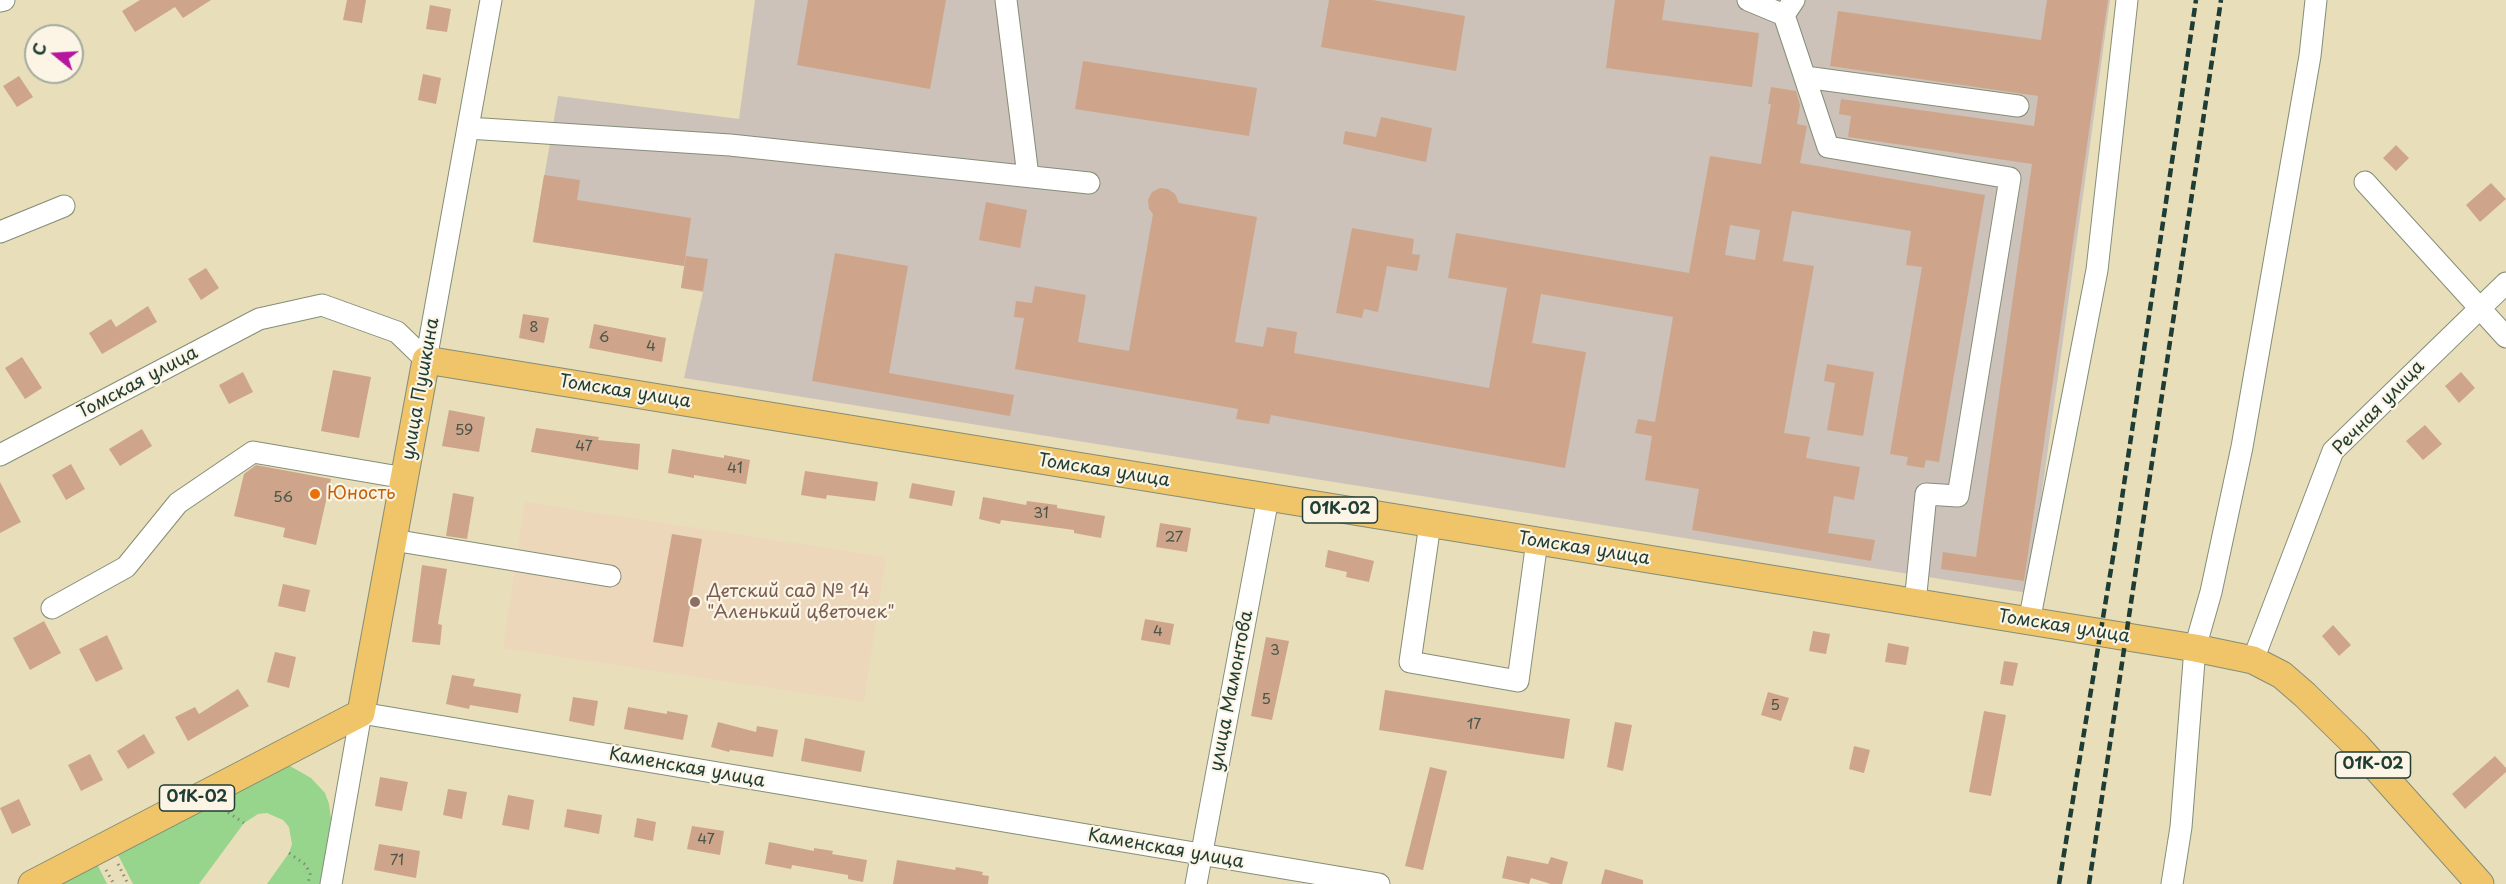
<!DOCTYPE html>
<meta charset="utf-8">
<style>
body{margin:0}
#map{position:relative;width:2506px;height:884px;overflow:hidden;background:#e8deba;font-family:"Playpen Sans",sans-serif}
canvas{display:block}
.north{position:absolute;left:24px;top:24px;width:60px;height:60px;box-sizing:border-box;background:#fcf5e5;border:2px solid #a4ab9e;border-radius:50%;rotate:288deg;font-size:16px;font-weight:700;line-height:24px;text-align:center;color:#1f3d34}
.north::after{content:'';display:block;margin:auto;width:21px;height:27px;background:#b5179e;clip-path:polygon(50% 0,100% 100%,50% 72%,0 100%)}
</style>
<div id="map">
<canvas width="2506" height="884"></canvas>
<div class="north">С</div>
</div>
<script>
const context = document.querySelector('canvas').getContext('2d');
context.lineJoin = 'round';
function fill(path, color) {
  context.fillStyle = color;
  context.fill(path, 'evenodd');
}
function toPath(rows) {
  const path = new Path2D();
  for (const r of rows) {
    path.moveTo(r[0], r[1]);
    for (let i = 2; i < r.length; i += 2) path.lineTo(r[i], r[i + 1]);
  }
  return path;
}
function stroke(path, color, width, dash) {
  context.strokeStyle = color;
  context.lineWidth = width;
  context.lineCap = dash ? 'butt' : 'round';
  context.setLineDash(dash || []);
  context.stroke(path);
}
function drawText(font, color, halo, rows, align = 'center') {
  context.font = font + ' "Playpen Sans",sans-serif';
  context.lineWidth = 4.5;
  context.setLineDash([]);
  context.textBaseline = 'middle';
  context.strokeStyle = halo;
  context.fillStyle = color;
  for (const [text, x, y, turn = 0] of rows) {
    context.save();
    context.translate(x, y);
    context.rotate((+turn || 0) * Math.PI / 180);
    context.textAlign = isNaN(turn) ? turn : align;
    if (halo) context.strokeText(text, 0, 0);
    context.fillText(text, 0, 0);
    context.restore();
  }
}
const built = toPath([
 [525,502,886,557,864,702,503,648]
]);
const industrial = toPath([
 [755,0,2110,0,2028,593,684,378,703,292,681,288,684,266,533,242,558,96,739,119]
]);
const green = toPath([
 [274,764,290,766,311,778,325,793,329,804,331,819,320,884,267,884,289,853,292,844,289,827,283,820,267,813,258,814,244,823,199,884,133,884,114,847],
 [94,858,107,884,47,884]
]);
const building = toPath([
 [140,0,211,0,183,18,175,7,135,32,122,11],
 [347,0,366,0,362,23,343,20],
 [808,0,946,0,930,89,797,65],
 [1329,0,1373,0,1465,16,1456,71,1321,47],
 [1615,0,1665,0,1662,20,1759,33,1752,87,1606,68],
 [2047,0,2108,0,2024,581,1941,569,1943,552,1976,557,2032,164,1848,137,1851,116,1839,114,1841,99,2034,126,2038,96,1830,66,1838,11,2041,40],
 [430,5,451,9,447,32,426,29],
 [1083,61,1257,88,1249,136,1075,109],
 [423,74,441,78,436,104,418,100],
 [19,76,33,97,17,107,3,86],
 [1771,87,1796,91,1800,105,1797,124,1807,126,1800,163,1985,195,1939,462,1926,460,1924,468,1906,465,1908,457,1890,454,1922,267,1906,265,1911,231,1792,211,1783,261,1814,266,1784,433,1810,437,1806,458,1860,467,1854,500,1834,496,1828,533,1875,540,1871,561,1692,530,1699,489,1645,480,1652,436,1635,433,1638,419,1655,422,1673,317,1541,294,1532,343,1586,352,1565,468,1271,415,1269,424,1236,419,1238,409,1015,369,1024,318,1014,317,1016,301,1032,303,1035,286,1086,295,1078,342,1129,351,1153,214,1149,209,1148,200,1152,192,1160,188,1168,189,1175,194,1179,203,1257,217,1235,342,1263,347,1267,327,1297,332,1294,353,1489,388,1507,288,1448,278,1456,233,1689,273,1710,156,1761,164,1771,104,1768,104],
 [1730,225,1760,230,1755,260,1725,255],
 [1381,117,1432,128,1426,162,1343,144,1345,131,1376,137],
 [2396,145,2409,158,2396,171,2383,158],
 [544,175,580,180,577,200,691,218,684,266,533,242],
 [2491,183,2506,199,2480,222,2466,205],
 [986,202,1027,210,1020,248,979,240],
 [1352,228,1414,239,1412,254,1420,255,1417,271,1387,266,1378,312,1364,309,1362,318,1336,313],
 [835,253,908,266,889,373,1014,395,1010,416,812,381],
 [686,256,708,259,703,291,681,288],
 [206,268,219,288,201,300,188,279],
 [148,306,157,322,102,354,89,333,111,319,116,327],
 [523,314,549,318,544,343,519,338],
 [594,324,666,338,662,362,589,348],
 [22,357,42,388,25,399,5,368],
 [1827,364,1874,372,1863,436,1827,430,1835,383,1824,381],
 [333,370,371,377,359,438,321,431],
 [243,372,253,392,229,404,219,385],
 [2461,372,2475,388,2459,403,2445,386],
 [449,410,485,417,479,452,442,446],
 [2425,425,2442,444,2423,460,2406,441],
 [536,428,599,437,598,440,640,444,638,470,531,452],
 [142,429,152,446,120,466,109,449],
 [672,449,724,458,724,455,750,460,746,484,694,475,694,478,668,473],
 [71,464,85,489,66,500,52,475],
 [256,465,331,479,316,545,283,537,285,528,234,516,244,474],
 [805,471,878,482,875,501,827,495,826,499,801,495],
 [0,482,21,522,0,533],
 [912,483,955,491,952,506,909,498],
 [453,493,474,497,467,539,446,536],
 [983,497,1026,505,1027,501,1057,505,1057,508,1105,516,1101,538,1074,533,1074,530,1001,520,1000,524,979,519],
 [1160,523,1191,528,1187,552,1156,547],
 [672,534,702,539,683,647,653,642],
 [1328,550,1374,561,1369,582,1346,577,1347,572,1325,567],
 [422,565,447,569,438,624,442,625,440,645,412,642],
 [283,584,310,590,305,612,278,606],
 [1145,619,1174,624,1170,645,1141,640],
 [44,621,61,653,30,670,13,638],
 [2333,625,2351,645,2339,656,2322,636],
 [1813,631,1830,634,1826,654,1809,651],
 [107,635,123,669,96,682,79,649],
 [1266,637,1289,641,1272,720,1251,716],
 [1888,643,1909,647,1906,665,1885,662],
 [275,652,296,657,289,688,267,682],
 [2004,661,2018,663,2013,686,2000,684],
 [452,675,475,679,473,686,521,694,518,713,470,705,469,709,446,704],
 [238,689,249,706,188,741,175,717,195,707,199,714],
 [1385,690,1570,719,1564,759,1379,730],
 [1768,692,1789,698,1781,721,1761,715],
 [573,697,598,701,594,726,569,721],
 [628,707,667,714,667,711,688,715,683,740,624,729],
 [1984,711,2006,715,1991,796,1969,792],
 [718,722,756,732,757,726,778,730,773,757,730,750,729,752,711,747],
 [1615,722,1632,725,1623,771,1607,767],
 [144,734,155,753,128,769,117,751],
 [805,738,865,751,861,772,801,761],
 [1854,746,1870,750,1864,773,1849,769],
 [90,754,103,780,81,791,68,765],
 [2495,756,2506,768,2506,772,2465,809,2452,794],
 [1430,767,1447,771,1423,870,1405,866],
 [380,777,408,782,402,811,375,806],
 [448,789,467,792,462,819,443,815],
 [508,795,534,800,529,830,502,825],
 [19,799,31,825,12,834,0,808],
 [567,809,602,815,599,834,564,827],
 [637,818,656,822,653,841,634,837],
 [692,826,724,831,720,855,687,849],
 [769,842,814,851,814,848,833,851,832,854,867,860,863,882,848,879,848,875,792,865,791,869,765,864],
 [379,844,420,851,416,878,374,870],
 [1507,856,1548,864,1551,857,1568,862,1562,884,1551,884,1531,878,1529,884,1502,878],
 [897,860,955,870,956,867,983,872,982,875,989,876,988,884,893,884],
 [1605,869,1643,880,1643,884,1601,884]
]);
const path = toPath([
 [223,809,244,823],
 [289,853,306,865,310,874,308,884],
 [118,864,128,884],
 [106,870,114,884]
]);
const minor = toPath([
 [1006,0,1028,176],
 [1748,0,1784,15,1828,147,2010,178,1958,496,1926,494,1915,603],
 [0,1,4,0],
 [1784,15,1794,0],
 [1805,77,2018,106],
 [468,128,730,145,1089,183],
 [2365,182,2506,337],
 [0,232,64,206],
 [426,360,491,0],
 [0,455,259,319,322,305,397,332,426,360],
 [1430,524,1410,662,1518,681,1537,541],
 [393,540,610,576],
 [52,608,126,567,178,503,253,452,405,478],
 [2029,622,2097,270,2127,0],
 [2253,660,2333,451,2506,283],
 [331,884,361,713,1379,884],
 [1196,884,1268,498],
 [2172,884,2181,827,2195,648,2211,592,2242,447,2310,56,2316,0]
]);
const major = toPath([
 [32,884,361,713,426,360,2195,648,2253,660,2282,675,2305,695,2356,745,2480,884]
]);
const rail = toPath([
 [2059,884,2115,545,2196,0],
 [2089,884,2221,0]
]);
const markers = [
 [315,494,6,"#e8710a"],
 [695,602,6,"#8d6e63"]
];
const numberNames = [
 ["8",534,328],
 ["6",604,338],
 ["4",651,347],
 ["59",464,431],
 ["47",584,447],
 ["41",735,469],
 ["56",283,498],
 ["31",1041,514],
 ["27",1174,538],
 ["4",1158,632],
 ["3",1275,651],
 ["5",1266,700],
 ["5",1775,706],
 ["17",1474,725],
 ["47",706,840],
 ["71",397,861]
];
const shields = [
 [1340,510,75],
 [2373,765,75],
 [197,798,75]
];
const shieldNames = [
 ["01К-02",1340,510],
 ["01К-02",2373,765],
 ["01К-02",197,798]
];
const streetNames = [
 ["Томская улица",138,383,-28],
 ["улица Пушкина",421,389,-80],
 ["Томская улица",625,392,9],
 ["Речная улица",2379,408,-46],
 ["Томская улица",1104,471,9],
 ["Томская улица",1584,549,9],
 ["Томская улица",2064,627,9],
 ["улица Мамонтова",1232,691,-79],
 ["Каменская улица",687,768,10],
 ["Каменская улица",1166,849,10]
];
const foodNames = [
 ["Юность",327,494]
];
const educationNames = [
 ["Детский сад № 14",707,592],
 ["\"Аленький цветочек\"",707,613]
];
fill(built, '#edd7bb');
fill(industrial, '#ccc2b9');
fill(green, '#96d58b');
fill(building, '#cea58a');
stroke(minor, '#848e77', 23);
stroke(major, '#848e77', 29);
stroke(path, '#848e77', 3, [1.5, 4.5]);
stroke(minor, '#fff', 21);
stroke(major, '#f0c469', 27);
stroke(rail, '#1f3d34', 4.5, [9, 4.5]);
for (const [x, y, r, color] of markers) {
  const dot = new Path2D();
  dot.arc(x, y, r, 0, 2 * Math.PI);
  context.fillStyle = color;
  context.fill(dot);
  stroke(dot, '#fcf5e5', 2);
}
drawText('15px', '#4b574a', null, numberNames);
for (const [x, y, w] of shields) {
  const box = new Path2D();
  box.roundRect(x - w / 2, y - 13, w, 26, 4.5);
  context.fillStyle = '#fcf5e5';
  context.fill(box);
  stroke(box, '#1f3d34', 1.5);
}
drawText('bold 16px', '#1f3d34', null, shieldNames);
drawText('18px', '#1f3d34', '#fcf5e5', streetNames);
drawText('18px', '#c56008', '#fcf5e5', foodNames, 'left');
drawText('18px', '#785e54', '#fcf5e5', educationNames, 'left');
</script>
